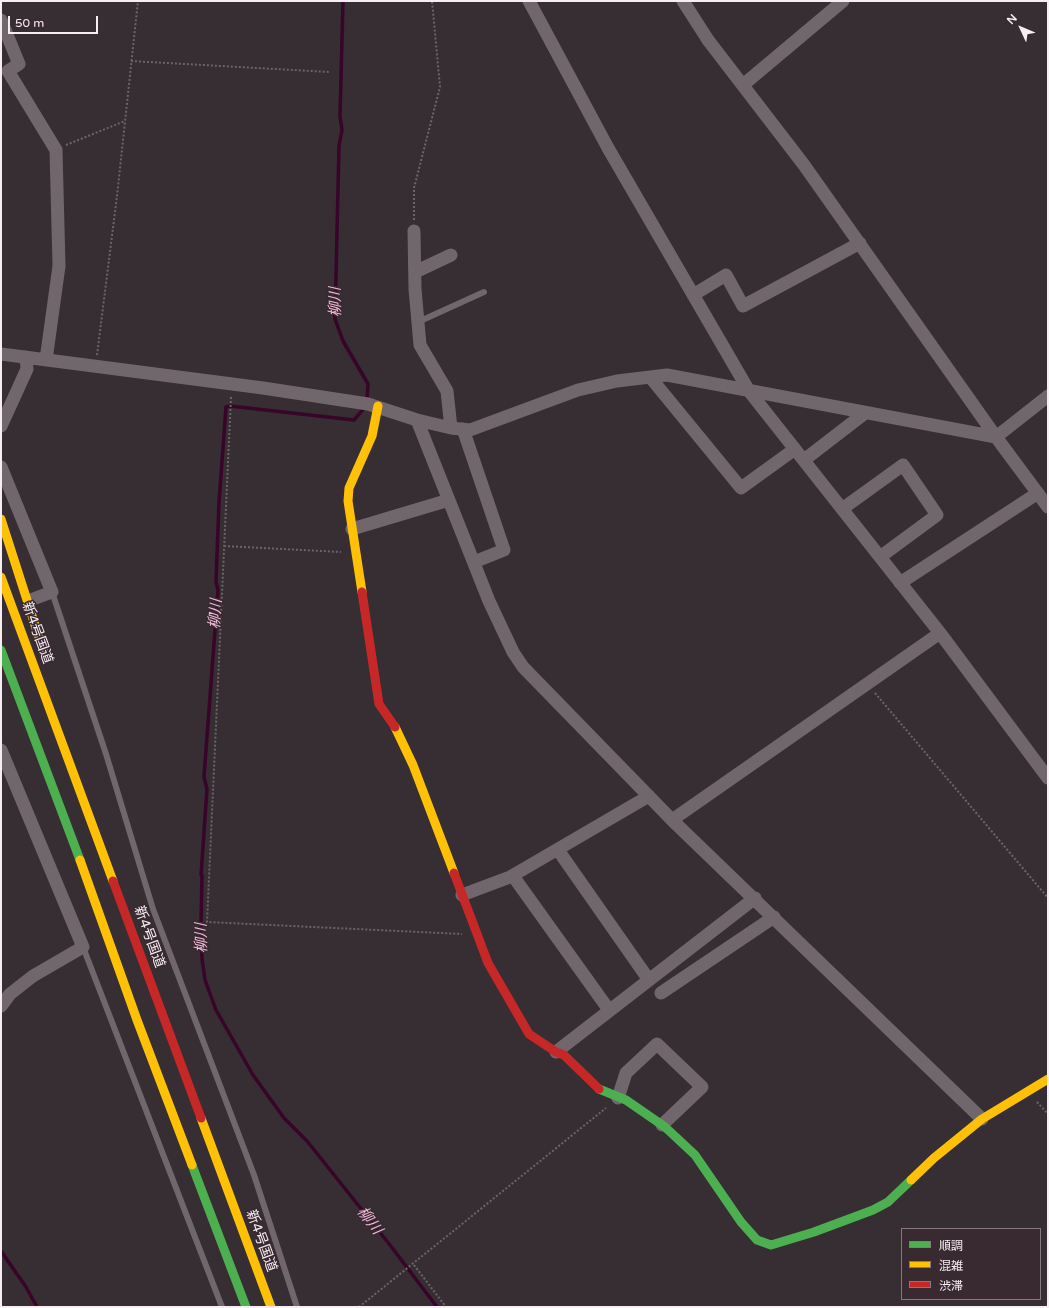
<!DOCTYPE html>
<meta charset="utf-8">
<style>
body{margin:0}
#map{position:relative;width:1049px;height:1308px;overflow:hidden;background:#362e32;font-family:"Varela Round","Noto Sans JP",sans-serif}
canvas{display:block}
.frame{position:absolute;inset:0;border:2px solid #f7edf2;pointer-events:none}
.legend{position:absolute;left:901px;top:1228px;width:140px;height:72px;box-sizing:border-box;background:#392a32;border:1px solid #85787f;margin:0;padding:5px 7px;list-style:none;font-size:12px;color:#f7edf2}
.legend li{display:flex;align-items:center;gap:8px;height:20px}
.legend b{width:20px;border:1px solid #85787f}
.north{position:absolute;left:1001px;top:8px;width:40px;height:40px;-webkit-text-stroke:3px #392a32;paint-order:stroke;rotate:314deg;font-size:11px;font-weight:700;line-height:16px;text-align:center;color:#f7edf2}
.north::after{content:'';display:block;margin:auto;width:14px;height:18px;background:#f7edf2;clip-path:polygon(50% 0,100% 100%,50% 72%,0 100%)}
.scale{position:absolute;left:8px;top:16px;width:90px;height:18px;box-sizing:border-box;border:2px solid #f7edf2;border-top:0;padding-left:5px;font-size:12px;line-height:14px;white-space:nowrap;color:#f7edf2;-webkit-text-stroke:3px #392a32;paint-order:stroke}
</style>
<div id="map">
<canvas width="1049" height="1308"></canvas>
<div class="frame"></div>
<ul class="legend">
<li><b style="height:5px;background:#4caf50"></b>順調</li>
<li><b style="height:5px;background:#ffc107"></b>混雑</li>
<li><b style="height:5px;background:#c62828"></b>渋滞</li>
</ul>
<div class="north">N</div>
<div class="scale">50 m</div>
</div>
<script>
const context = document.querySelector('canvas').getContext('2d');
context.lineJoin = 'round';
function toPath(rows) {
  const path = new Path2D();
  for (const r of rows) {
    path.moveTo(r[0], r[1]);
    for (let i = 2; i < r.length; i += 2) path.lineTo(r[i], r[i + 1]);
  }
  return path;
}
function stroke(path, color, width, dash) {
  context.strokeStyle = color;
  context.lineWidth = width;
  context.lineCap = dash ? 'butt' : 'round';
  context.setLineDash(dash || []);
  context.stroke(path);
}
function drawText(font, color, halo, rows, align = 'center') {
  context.font = font + ' "Varela Round","Noto Sans JP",sans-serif';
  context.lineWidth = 3;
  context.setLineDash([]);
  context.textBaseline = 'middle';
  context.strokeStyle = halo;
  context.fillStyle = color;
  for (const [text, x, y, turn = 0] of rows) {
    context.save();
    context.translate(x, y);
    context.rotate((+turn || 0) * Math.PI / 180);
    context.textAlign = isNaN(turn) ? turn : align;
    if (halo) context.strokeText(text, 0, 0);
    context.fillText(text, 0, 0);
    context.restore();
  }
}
const stream = toPath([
 [343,1,340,116,342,130,339,146,335,319,343,341,368,384,367,401],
 [365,407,354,420,230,406,226,407,219,502,216,582,218,590,204,777,207,789,201,875,202,875,201,923,202,959,205,980,216,1010,253,1075,284,1118,307,1141,390,1245,437,1307],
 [1,1251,26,1287,37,1307]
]);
const path = toPath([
 [131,61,329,72],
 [66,145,125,121],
 [414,220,414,188,440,87,432,1],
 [97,355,117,196,138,1],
 [231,397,207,922,462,934],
 [224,546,341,552],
 [875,693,1048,898],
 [1037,1102,1048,1114],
 [414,1265,446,1307],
 [359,1307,606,1108],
 [1045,1307,1048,1306]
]);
const lane = toPath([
 [418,322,484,292],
 [52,592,106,754,153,909,254,1175,297,1307],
 [83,947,222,1307]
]);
const street = toPath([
 [529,1,608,148,749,391,940,633,1048,778],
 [683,1,708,40,804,165,996,437,1048,507],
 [1,20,19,64,8,71,56,150,59,266,46,360],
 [743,85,843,1],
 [414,231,415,289,420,345,447,391,451,428],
 [415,272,451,255],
 [693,295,726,275,743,306,860,243],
 [1,354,263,388,368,404,417,420,451,428,470,430,578,390,617,381,667,375,996,437,1048,396],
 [650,377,741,488,795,449],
 [417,420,489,601,513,652,523,667,672,820,982,1119],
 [1,426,27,369,26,357],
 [463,429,504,550,474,562],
 [804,460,865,413],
 [1,467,52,592,33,599],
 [842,509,903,465,937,515,880,557],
 [352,529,449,500],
 [900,583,1038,493],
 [1,750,83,947,33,976,10,994,1,1006],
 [672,820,940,633],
 [558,850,649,980],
 [513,876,609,1010],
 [462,895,510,877,649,796],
 [661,993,774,917],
 [556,1052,755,898],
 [618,1098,626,1073,657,1044,702,1087,662,1125]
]);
const fast = toPath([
 [1,650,80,860],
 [599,1089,626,1100,665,1127,695,1155,741,1222,757,1240,771,1245,814,1232,873,1210,888,1202,911,1180],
 [192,1165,246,1307]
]);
const slow = toPath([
 [1,519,44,653],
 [1,577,113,881],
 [362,592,348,501,349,488,372,436,378,406],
 [395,727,413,765,454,873],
 [80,860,137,1020,192,1165],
 [201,1118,271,1307],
 [911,1180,934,1158,982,1119,1048,1079]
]);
const jam = toPath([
 [362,592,379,704,395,727],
 [454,873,488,963,529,1034,556,1052,564,1055,599,1089],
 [113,881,201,1118]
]);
const streetNames = [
 ["新4号国道",37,633,70],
 ["新4号国道",149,937,70],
 ["新4号国道",261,1241,70]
];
const waterNames = [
 ["柳川",336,302,-91],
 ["柳川",216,614,-86],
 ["柳川",202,938,-91],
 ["柳川",369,1221,52]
];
stroke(stream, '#390429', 3.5);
stroke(path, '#6c6468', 2, [2, 2]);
stroke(lane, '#71666c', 6);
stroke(street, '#71666c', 13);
stroke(fast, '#4caf50', 9);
stroke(slow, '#ffc107', 9);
stroke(jam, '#c62828', 9);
drawText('14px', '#f7edf2', '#392a32', streetNames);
drawText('italic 15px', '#f4bbdb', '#392a32', waterNames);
</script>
